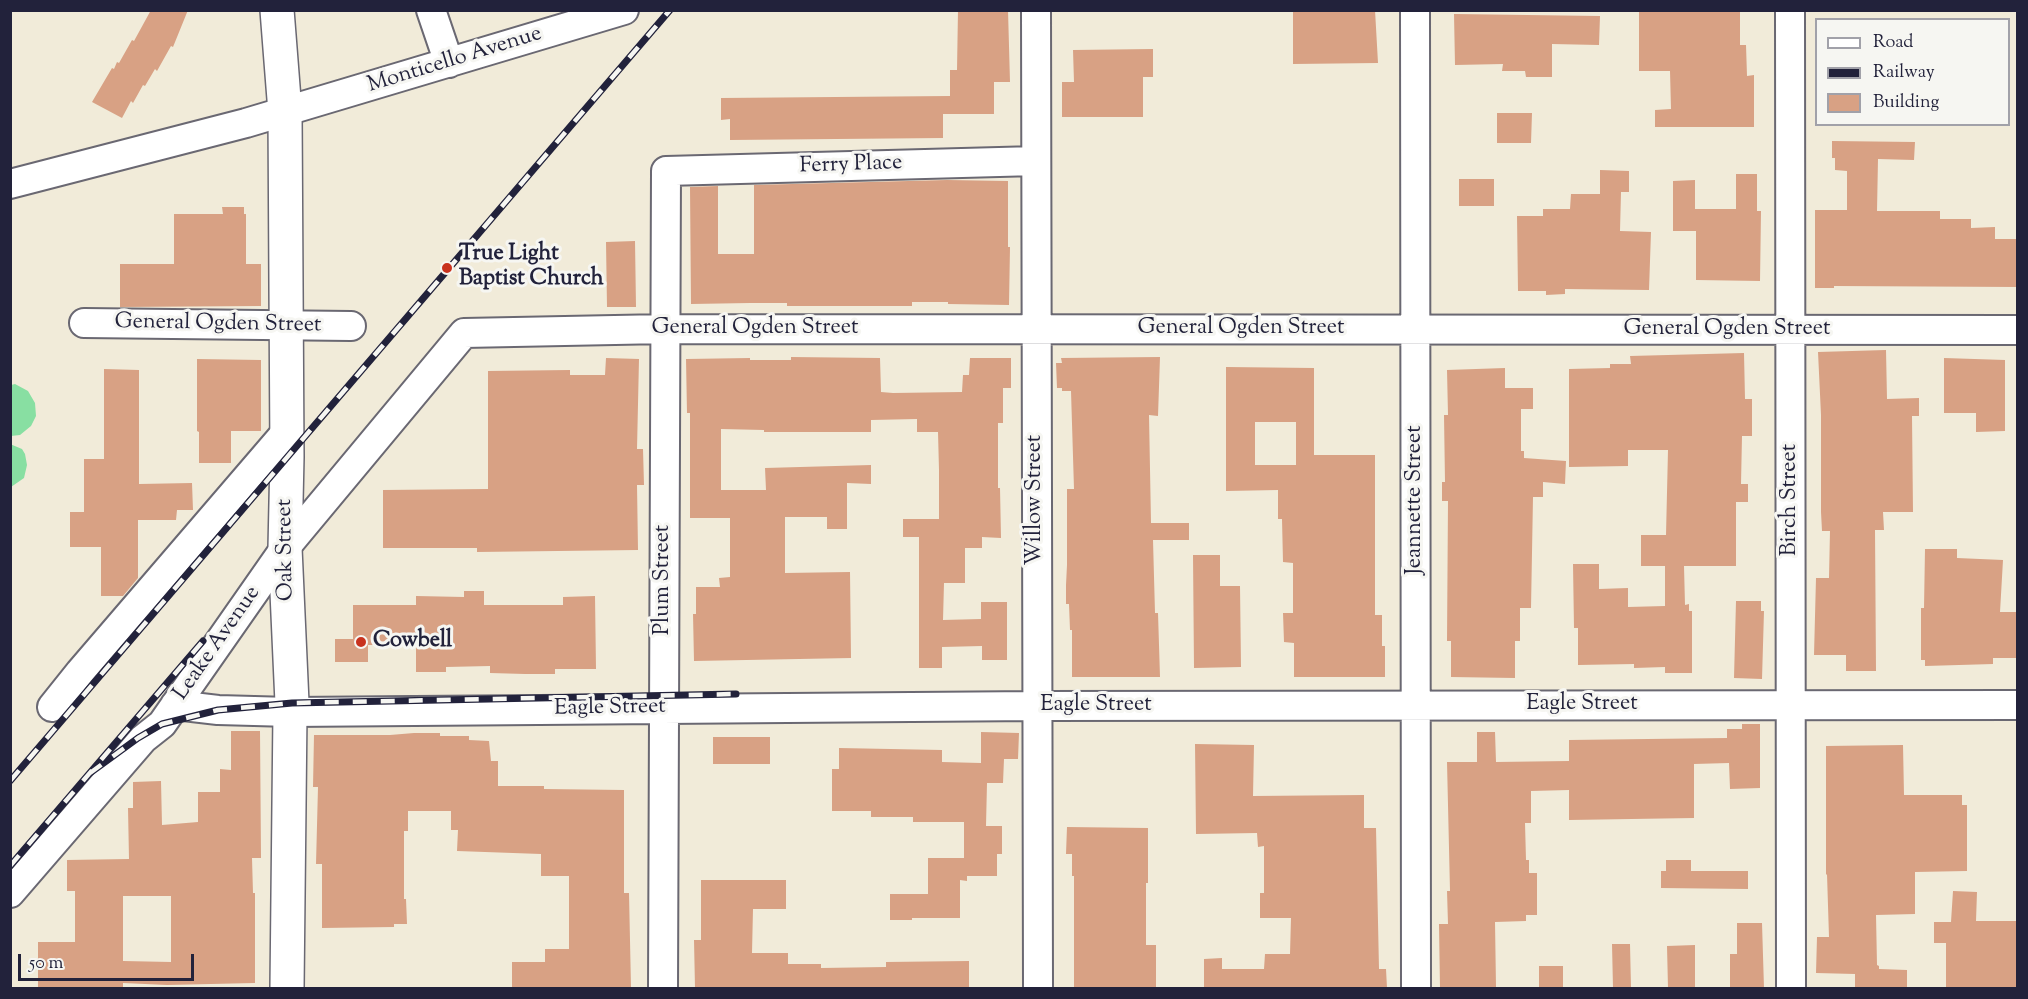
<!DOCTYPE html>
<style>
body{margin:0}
#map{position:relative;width:2028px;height:999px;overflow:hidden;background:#f1ebd9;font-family:"Sorts Mill Goudy",serif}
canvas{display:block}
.frame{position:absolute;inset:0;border:12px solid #22223b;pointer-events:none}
.legend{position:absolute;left:1815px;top:18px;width:195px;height:108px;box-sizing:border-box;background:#f6f6f2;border:2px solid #a1a1a9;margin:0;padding:8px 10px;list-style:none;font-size:18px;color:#22223b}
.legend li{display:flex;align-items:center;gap:12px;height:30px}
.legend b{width:30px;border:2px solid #a1a1a9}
.scale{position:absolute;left:18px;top:954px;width:176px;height:27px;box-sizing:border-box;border:3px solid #22223b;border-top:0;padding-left:8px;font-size:18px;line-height:21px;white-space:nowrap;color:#22223b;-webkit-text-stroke:4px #f6f6f2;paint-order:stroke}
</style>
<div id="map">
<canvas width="2028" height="999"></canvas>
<div class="frame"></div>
<ul class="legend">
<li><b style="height:8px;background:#fff"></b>Road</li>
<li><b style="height:8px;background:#22223b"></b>Railway</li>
<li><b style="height:16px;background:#d8a184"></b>Building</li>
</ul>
<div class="scale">50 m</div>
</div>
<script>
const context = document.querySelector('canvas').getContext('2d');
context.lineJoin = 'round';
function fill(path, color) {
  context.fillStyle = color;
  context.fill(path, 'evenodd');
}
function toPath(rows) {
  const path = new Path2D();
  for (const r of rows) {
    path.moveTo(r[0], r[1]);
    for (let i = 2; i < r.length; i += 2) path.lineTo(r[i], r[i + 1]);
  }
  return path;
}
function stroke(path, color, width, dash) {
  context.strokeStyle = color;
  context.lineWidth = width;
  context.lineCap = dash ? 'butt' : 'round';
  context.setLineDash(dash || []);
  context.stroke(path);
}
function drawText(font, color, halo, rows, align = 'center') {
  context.font = font + ' "Sorts Mill Goudy",serif';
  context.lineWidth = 6;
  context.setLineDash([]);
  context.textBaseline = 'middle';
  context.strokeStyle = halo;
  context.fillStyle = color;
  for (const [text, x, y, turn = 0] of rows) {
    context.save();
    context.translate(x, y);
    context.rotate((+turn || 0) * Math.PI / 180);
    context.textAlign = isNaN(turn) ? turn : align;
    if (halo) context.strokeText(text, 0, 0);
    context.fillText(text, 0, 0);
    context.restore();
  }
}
const green = toPath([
 [15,384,28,391,35,403,36,416,31,426,20,435,11,436,11,385],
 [10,444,22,449,25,454,27,465,24,478,11,487]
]);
const building = toPath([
 [151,10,188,10,173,47,171,46,157,71,155,69,145,86,143,85,133,103,131,101,122,118,92,102,112,68,114,69,117,62,119,63,132,40,134,41],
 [958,10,1008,10,1010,82,994,82,994,114,943,114,943,138,730,140,730,119,721,120,721,98,950,96,950,70,957,70],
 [1293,10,1375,10,1378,63,1293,64],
 [1639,10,1740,10,1740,45,1746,45,1747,76,1754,75,1754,127,1655,127,1655,110,1671,109,1670,71,1639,71],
 [1454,14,1600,16,1599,45,1552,44,1552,77,1526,77,1525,71,1502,71,1503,64,1455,65],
 [1153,49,1153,77,1143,77,1143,117,1062,117,1062,82,1074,82,1073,50],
 [1497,113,1532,113,1531,143,1497,143],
 [1832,141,1915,142,1914,160,1878,159,1877,211,1940,211,1940,219,1971,219,1971,228,1995,227,1995,239,2018,239,2018,287,1834,286,1834,288,1815,288,1815,210,1847,210,1847,171,1835,170,1835,158,1832,158],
 [1600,170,1629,171,1629,192,1621,192,1620,231,1651,232,1649,290,1565,289,1565,294,1546,295,1546,291,1518,291,1517,216,1543,216,1543,209,1570,209,1571,194,1600,194],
 [1736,174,1757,174,1757,211,1761,211,1760,281,1696,280,1696,231,1673,231,1673,181,1695,180,1695,209,1736,209],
 [1459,179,1494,179,1494,206,1459,206],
 [947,180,1008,181,1008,247,1010,247,1009,305,948,304,948,302,912,302,912,306,787,306,787,303,750,303,691,304,690,187,718,186,718,254,754,254,754,185],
 [222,207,244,207,244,214,246,214,246,264,261,264,261,306,120,307,120,264,174,264,174,214,223,214],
 [635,241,636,307,607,307,606,242],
 [1886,350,1887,399,1919,398,1919,416,1912,416,1913,512,1883,512,1884,530,1875,530,1876,671,1846,671,1846,655,1814,655,1816,578,1829,578,1830,531,1822,531,1821,512,1821,415,1818,352],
 [1744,353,1745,399,1752,399,1752,436,1742,436,1741,484,1748,484,1748,502,1736,502,1736,566,1684,566,1685,605,1689,604,1689,611,1692,611,1692,673,1665,673,1665,667,1634,668,1634,664,1578,665,1578,628,1574,628,1573,564,1599,564,1599,589,1628,588,1628,607,1665,606,1665,566,1641,566,1641,535,1666,535,1668,450,1628,450,1628,466,1569,467,1569,369,1610,368,1610,364,1631,364,1630,356],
 [791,357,880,358,881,392,893,393,962,392,963,375,969,375,970,358,1011,358,1011,388,1003,388,1003,423,998,423,998,488,1000,488,1001,538,982,537,982,548,965,548,965,583,944,583,943,620,981,619,981,602,1007,602,1007,660,982,660,982,646,942,647,942,668,919,668,919,537,903,537,903,519,939,519,939,470,938,432,917,432,917,419,871,420,871,432,764,432,764,430,721,429,721,490,766,490,765,468,871,465,871,484,847,483,847,529,827,529,827,517,785,517,785,573,850,572,851,658,694,661,693,614,696,614,696,587,720,587,719,578,730,577,730,518,690,518,690,413,687,413,686,359,750,358,750,360,791,360],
 [1160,357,1158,416,1149,415,1151,523,1189,523,1189,540,1153,540,1155,613,1158,613,1160,677,1072,677,1072,630,1070,630,1069,604,1066,604,1066,585,1067,565,1067,489,1074,489,1071,391,1062,391,1062,388,1057,388,1056,363,1062,363,1061,358],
 [606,358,639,359,637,449,643,449,644,485,637,485,638,550,477,552,477,548,383,548,383,490,488,489,488,371,570,370,570,375,605,375],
 [1944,358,2005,360,2005,431,1976,432,1976,413,1944,413],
 [197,359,261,360,261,431,231,431,231,463,199,463,199,432,197,431],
 [1226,367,1314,368,1314,455,1375,455,1375,615,1382,615,1382,646,1385,646,1385,677,1294,677,1294,643,1284,642,1283,613,1293,613,1293,563,1283,562,1282,519,1278,519,1278,490,1226,491],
 [1255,422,1296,422,1296,465,1255,465],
 [1505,368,1505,388,1533,388,1533,409,1521,409,1521,451,1524,451,1524,458,1566,461,1565,484,1543,482,1543,497,1533,497,1531,608,1520,608,1520,641,1515,641,1515,678,1451,677,1451,641,1447,641,1448,501,1442,501,1442,482,1445,482,1444,415,1448,415,1447,370],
 [104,369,139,370,139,484,192,483,193,510,177,510,176,520,138,520,138,578,123,596,101,596,101,547,70,547,70,512,84,512,84,459,104,459],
 [1925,549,1957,549,1957,558,2003,560,2000,612,2018,612,2018,658,1993,658,1993,664,1925,666,1925,660,1921,660,1921,608,1924,608],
 [1193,555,1220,555,1220,586,1240,586,1241,667,1194,668],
 [464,591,484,591,484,605,563,605,563,597,595,596,596,669,555,669,555,674,525,674,490,673,490,666,446,667,446,672,416,672,416,645,368,645,368,662,335,662,335,639,353,639,353,605,416,605,416,596,464,597],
 [1736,601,1761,601,1761,611,1764,611,1762,679,1734,678],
 [1742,724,1760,724,1760,788,1730,789,1729,763,1694,764,1694,818,1569,820,1569,790,1531,791,1531,823,1525,823,1526,860,1529,860,1529,873,1537,873,1537,915,1526,915,1526,921,1495,922,1496,987,1440,988,1439,924,1448,924,1447,891,1450,891,1447,762,1477,762,1477,732,1495,732,1496,762,1569,761,1569,740,1727,738,1727,729,1742,729],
 [231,731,260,731,261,858,252,858,253,893,255,893,255,983,167,985,123,983,123,988,38,988,38,942,75,942,75,891,67,891,67,860,129,859,128,808,133,808,133,782,161,781,162,825,198,822,198,792,220,792,220,769,231,770],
 [123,896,171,896,171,962,123,961],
 [981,732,1019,733,1018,759,1004,759,1003,783,987,783,986,826,1002,826,1002,854,997,854,997,876,967,876,967,881,960,880,960,918,912,918,912,920,890,920,890,894,928,894,928,858,964,858,964,822,913,822,913,817,871,817,871,811,832,811,832,769,839,769,839,748,942,750,942,762,981,763],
 [414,733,440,733,440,736,469,736,469,740,489,741,491,761,498,761,498,786,544,786,544,789,624,790,624,893,629,893,631,988,512,988,512,962,545,962,545,949,569,949,569,876,541,876,541,854,457,851,458,830,451,830,451,811,408,811,408,831,404,831,404,899,406,899,407,924,394,924,394,927,322,928,322,864,316,864,318,787,313,787,314,735,390,735],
 [713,737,770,737,770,764,713,764],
 [1195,744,1254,745,1253,796,1364,795,1364,828,1376,828,1379,969,1386,969,1387,988,1204,988,1204,959,1222,958,1222,969,1264,969,1265,954,1290,954,1291,918,1260,918,1260,893,1264,893,1264,846,1258,847,1257,833,1196,834],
 [1903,745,1904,795,1962,795,1962,805,1967,805,1967,871,1915,872,1915,914,1876,915,1877,965,1879,966,1879,969,1907,970,1907,988,1855,988,1855,974,1816,973,1817,937,1829,937,1827,874,1826,875,1826,746],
 [1067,827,1148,828,1148,883,1146,883,1146,945,1156,945,1156,988,1074,988,1074,876,1072,876,1072,854,1066,854],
 [1666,860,1691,860,1691,871,1748,871,1748,889,1661,888,1661,871,1666,871],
 [701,880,786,880,786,909,753,909,752,953,788,953,788,964,821,964,821,968,886,967,886,962,969,961,969,988,695,988,694,940,701,940],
 [1953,891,1977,892,1976,921,2018,921,2018,988,1946,988,1946,943,1934,943,1934,922,1951,922],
 [1737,923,1762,923,1764,988,1730,988,1730,954,1737,954],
 [1612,944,1630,944,1631,988,1613,988],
 [1695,945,1695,988,1668,988,1667,946],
 [1539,966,1563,966,1563,988,1539,988]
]);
const minor = toPath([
 [431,10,449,63],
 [1036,10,1038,988],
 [1415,10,1416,988],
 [1790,10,1791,988],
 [10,184,246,123,624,10],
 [84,323,351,326],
 [175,705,218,710,290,712,1036,706,2018,705],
 [52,707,80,672,287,431],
 [10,893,143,739,162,724,285,548,464,333,665,329,2018,330],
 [663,988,666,171,1036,161]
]);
const major = toPath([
 [277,10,285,112,287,457,285,548,292,703,290,712,287,988]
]);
const rail = toPath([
 [90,773,138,738,162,724,218,710,292,703,736,694],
 [10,781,670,10],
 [10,866,203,641]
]);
const markers = [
 [447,268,6,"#c8321e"],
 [361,642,6,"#c8321e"]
];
const streetNames = [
 ["Monticello Avenue",455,61,-17],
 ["Ferry Place",851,166,-2],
 ["General Ogden Street",218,325,1],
 ["General Ogden Street",755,329],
 ["General Ogden Street",1241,329],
 ["General Ogden Street",1727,330],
 ["Willow Street",1036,500,-90],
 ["Jeannette Street",1416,500,-90],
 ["Birch Street",1791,500,-90],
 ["Oak Street",287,550,-91],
 ["Plum Street",664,580,-90],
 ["Leake Avenue",218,644,-55],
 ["Eagle Street",1582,705],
 ["Eagle Street",1096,706],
 ["Eagle Street",610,709,-1]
];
const poiNames = [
 ["True Light",459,255],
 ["Baptist Church",459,280],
 ["Cowbell",373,642]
];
fill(green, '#88dfa2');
fill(building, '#d8a184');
stroke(minor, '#6a6872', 32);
stroke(major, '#6a6872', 36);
stroke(minor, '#fff', 28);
stroke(major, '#fff', 33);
stroke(rail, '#22223b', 7);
stroke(rail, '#f6f6f2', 4.5, [14]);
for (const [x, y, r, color] of markers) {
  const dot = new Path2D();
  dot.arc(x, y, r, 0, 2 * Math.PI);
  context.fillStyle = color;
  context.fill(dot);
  stroke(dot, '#f6f6f2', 2);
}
drawText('22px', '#22223b', '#f6f6f2', streetNames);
drawText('bold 22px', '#22223b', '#f6f6f2', poiNames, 'left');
</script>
